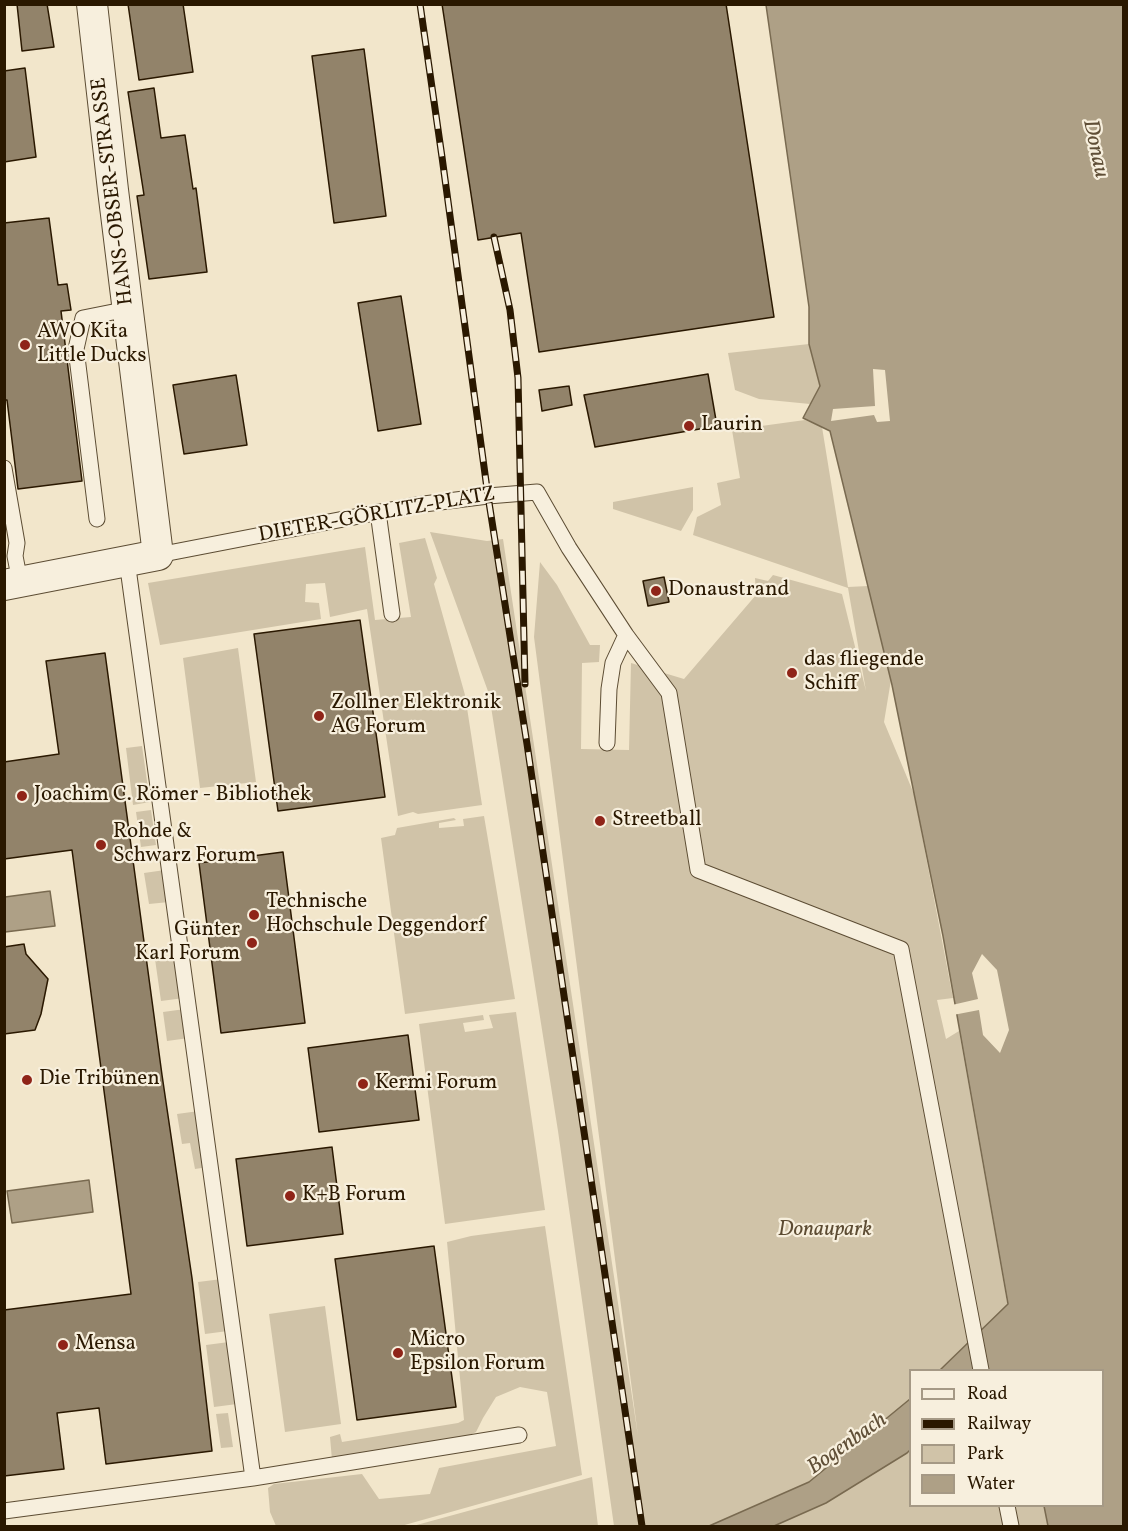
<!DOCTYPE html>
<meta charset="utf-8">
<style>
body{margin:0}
#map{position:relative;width:1128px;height:1531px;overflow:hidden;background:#f2e6cb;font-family:Vollkorn,serif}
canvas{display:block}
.frame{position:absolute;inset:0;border:6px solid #2a1800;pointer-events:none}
.legend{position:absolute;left:909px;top:1369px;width:195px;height:138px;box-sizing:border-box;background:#f7efdd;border:2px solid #a59985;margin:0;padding:8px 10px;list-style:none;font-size:18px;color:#2a1800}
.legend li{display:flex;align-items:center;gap:12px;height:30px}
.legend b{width:30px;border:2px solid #a59985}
</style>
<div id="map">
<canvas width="1128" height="1531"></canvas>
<div class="frame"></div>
<ul class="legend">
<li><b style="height:8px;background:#f7efdd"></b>Road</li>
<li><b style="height:8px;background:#2a1800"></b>Railway</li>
<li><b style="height:16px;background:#d0c3a8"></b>Park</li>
<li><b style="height:16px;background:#aea086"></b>Water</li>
</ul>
</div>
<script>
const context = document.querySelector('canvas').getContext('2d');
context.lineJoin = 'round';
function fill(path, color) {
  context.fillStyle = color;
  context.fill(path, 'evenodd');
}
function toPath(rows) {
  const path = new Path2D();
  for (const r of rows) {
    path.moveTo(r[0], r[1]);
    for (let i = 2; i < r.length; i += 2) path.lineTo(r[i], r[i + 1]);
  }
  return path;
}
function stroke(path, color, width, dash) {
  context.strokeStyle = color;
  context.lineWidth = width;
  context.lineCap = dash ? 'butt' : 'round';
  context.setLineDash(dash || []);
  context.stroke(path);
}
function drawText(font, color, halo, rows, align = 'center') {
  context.font = font + ' Vollkorn,serif';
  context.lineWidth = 4.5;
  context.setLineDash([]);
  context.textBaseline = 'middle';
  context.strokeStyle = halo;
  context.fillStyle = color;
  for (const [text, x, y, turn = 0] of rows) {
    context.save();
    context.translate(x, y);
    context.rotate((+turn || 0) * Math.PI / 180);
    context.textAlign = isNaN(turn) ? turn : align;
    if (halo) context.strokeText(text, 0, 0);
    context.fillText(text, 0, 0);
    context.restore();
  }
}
const green = toPath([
 [809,344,820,386,810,404,759,399,735,390,728,353],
 [805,420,822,427,848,587,868,586,891,680,884,722,914,794,953,998,937,1000,946,1039,959,1031,1019,1370,910,1370,910,1506,1044,1506,1048,1526,614,1526,558,1131,489,694,430,532,487,541,503,539,638,1436,534,637,540,562,557,585,590,645,600,645,599,662,582,663,581,749,629,750,631,663,684,679,756,595,755,578,768,581,773,575,842,594,866,691,848,588,693,535,697,517,721,505,717,483,740,478,732,430],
 [693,487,693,510,681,531,613,509,613,502],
 [425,538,437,578,434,584,465,695,482,805,418,814,413,812,398,816,367,609,330,617,325,583,306,584,305,602,319,603,321,619,160,645,148,583,365,547,375,620,411,617,399,543],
 [238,648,256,782,200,788,183,658],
 [142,746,150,802,133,805,126,748],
 [151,810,156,845,141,847,136,812],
 [484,816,515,999,405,1014,381,838,395,835,397,828,454,818,456,820,439,823,439,828,464,826,463,819],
 [165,870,169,902,149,904,144,873],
 [177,956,184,998,161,1001,155,959],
 [185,1009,189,1038,167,1041,163,1012],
 [516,1012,545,1210,445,1224,419,1024,483,1015,484,1020,463,1023,465,1032,493,1028,489,1015],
 [199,1111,208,1167,195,1169,190,1143,182,1144,177,1114],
 [545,1226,582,1475,401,1526,276,1526,270,1512,268,1488,274,1484,362,1474,379,1499,430,1494,439,1468,556,1446,547,1392,520,1387,496,1397,483,1418,476,1432,459,1440,332,1460,330,1437,340,1434,342,1442,458,1423,464,1420,447,1242,471,1236],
 [222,1279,228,1331,205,1334,198,1282],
 [325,1306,341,1424,285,1432,269,1314],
 [229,1342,237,1404,214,1407,206,1345],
 [228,1413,233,1447,221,1448,216,1414],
 [592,1477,598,1526,413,1526]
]);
const water = toPath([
 [766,5,1123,5,1123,1526,1048,1526,1044,1506,1102,1506,1102,1370,940,1370,1008,1304,943,936,892,685,830,431,803,418,820,386,809,344,809,307,766,5],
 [50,891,55,926,5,932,5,897,50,891],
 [89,1180,93,1212,12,1223,7,1191,89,1180],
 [910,1399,910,1450,907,1453,826,1503,774,1526,709,1526,809,1482,910,1399]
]);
const pier = toPath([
 [873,369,885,370,890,421,877,422,874,415,831,421,833,409,875,406],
 [982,954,997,970,1009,1030,1000,1053,983,1035,979,1010,953,1015,952,1005,978,999,972,973]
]);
const building = toPath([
 [17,4,47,4,54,47,22,51,17,4],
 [128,4,183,4,193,72,139,80,128,4],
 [442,4,726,4,774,317,539,352,521,233,478,240,442,4],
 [364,49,386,216,334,223,312,56,364,49],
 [25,68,36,157,4,162,4,71,25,68],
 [154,88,161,138,185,135,193,189,196,188,207,272,149,279,137,196,144,195,128,92,154,88],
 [49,218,58,285,67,284,71,310,61,311,82,481,18,489,7,400,4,400,4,223,49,218],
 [401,296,421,424,378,431,358,303,401,296],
 [708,374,717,426,595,447,584,395,708,374],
 [236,375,247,445,184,454,173,385,236,375],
 [569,386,572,405,542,411,539,390,569,386],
 [664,577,669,602,648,606,643,581,664,577],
 [360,620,385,797,278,811,254,634,360,620],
 [105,653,162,1075,192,1278,212,1451,106,1464,99,1408,57,1413,64,1469,4,1476,4,1310,131,1294,72,850,4,859,4,762,59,754,46,661,105,653],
 [283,852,305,1023,221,1033,199,863,283,852],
 [24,944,26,954,48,979,41,1014,35,1030,4,1034,4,947,24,944],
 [408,1035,419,1120,319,1132,308,1048,408,1035],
 [332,1147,343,1234,247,1246,236,1159,332,1147],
 [434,1246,456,1407,357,1420,335,1259,434,1246]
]);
const service = toPath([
 [4,468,17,543,15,556,20,582],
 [378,512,392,614],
 [97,519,76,349,83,318,128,309],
 [158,555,416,505,488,496,537,492,569,548,626,635,669,693,698,870,901,949,981,1370],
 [607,743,609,689,613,663,626,635],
 [253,1478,519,1435],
 [1007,1506,1011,1526],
 [4,1511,253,1478,127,561]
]);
const minor = toPath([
 [4,585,158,555,113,190,92,4]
]);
const rail = toPath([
 [420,4,442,157,488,496,527,744,642,1526],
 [494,237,510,310,518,378,525,684]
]);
const markers = [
 [25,345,6,"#8f2418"],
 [689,426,6,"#8f2418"],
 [656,591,6,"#8f2418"],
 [792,673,6,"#8f2418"],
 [319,716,6,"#8f2418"],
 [22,796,6,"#8f2418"],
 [600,821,6,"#8f2418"],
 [101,845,6,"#8f2418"],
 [254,915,6,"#8f2418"],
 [252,943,6,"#8f2418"],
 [27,1080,6,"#8f2418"],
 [363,1084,6,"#8f2418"],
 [290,1196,6,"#8f2418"],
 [63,1345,6,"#8f2418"],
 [398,1353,6,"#8f2418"]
];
const streetNames = [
 ["HANS-OBSER-STRASSE",114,191,-97],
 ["DIETER-GÖRLITZ-PLATZ",377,516,-10]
];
const poiNames = [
 ["AWO Kita",37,333],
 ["Little Ducks",37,357],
 ["Laurin",701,426],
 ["Donaustrand",668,591],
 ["das fliegende",804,661],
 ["Schiff",804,685],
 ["Zollner Elektronik",331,704],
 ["AG Forum",331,728],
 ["Joachim C. Römer - Bibliothek",34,796],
 ["Streetball",612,821],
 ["Rohde &",113,833],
 ["Schwarz Forum",113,857],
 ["Technische",266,903],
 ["Hochschule Deggendorf",266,927],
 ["Günter",240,931,"right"],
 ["Karl Forum",240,955,"right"],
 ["Die Tribünen",39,1080],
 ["Kermi Forum",375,1084],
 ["K+B Forum",302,1196],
 ["Micro",410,1341],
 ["Epsilon Forum",410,1365],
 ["Mensa",75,1345]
];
const parkNames = [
 ["Donaupark",825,1231]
];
const waterNames = [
 ["Donau",1094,149,78],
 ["Bogenbach",848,1445,-35]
];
fill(green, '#d0c3a8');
fill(water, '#aea086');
stroke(water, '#796a50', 1.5);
fill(pier, '#f2e6cb');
fill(building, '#92836a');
stroke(building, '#2a1800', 1.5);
stroke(service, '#5c4c33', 17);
stroke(minor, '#5c4c33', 32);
stroke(service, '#f7efdd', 15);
stroke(minor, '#f7efdd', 30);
stroke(rail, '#2a1800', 7);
stroke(rail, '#f7efdd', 4.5, [14]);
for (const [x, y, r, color] of markers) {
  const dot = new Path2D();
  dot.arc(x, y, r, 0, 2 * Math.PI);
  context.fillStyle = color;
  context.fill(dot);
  stroke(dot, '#f7efdd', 2);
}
drawText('21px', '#2a1800', '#f7efdd', streetNames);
drawText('21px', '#2a1800', '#f7efdd', poiNames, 'left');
drawText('italic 21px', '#5c4b32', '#f7efdd', parkNames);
drawText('italic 22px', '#5f4e36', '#f7efdd', waterNames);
</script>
